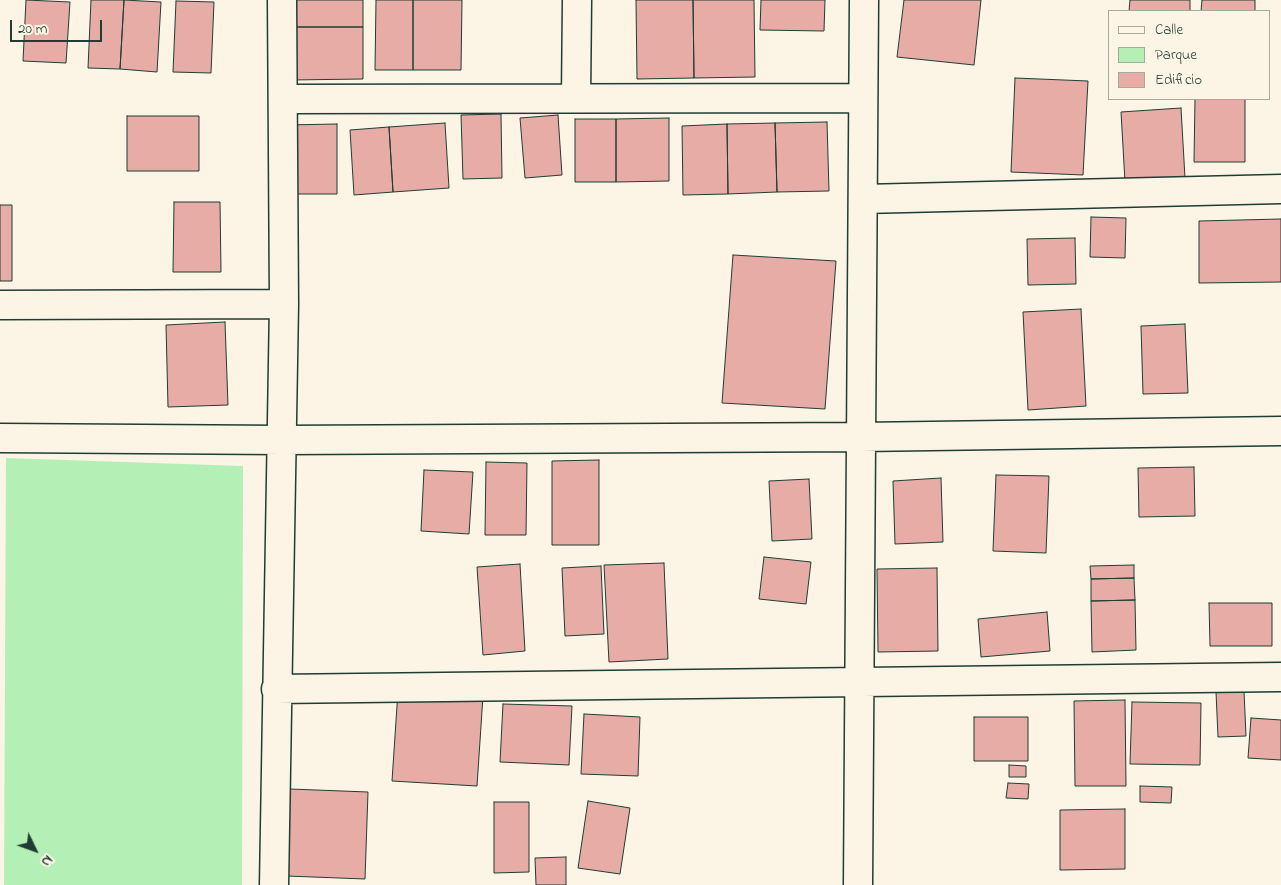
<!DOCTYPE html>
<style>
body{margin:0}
#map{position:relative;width:1281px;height:885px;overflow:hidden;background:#fcf5e5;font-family:"Indie Flower",sans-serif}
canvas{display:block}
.legend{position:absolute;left:1108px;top:10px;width:162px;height:90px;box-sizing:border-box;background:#fcf5e5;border:1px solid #a4ab9e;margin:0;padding:6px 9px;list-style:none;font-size:15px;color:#1f3d34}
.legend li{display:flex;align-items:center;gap:10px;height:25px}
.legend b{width:25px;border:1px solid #a4ab9e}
.north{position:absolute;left:10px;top:825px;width:50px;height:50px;-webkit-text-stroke:4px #fcf5e5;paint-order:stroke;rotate:132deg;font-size:14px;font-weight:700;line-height:20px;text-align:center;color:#1f3d34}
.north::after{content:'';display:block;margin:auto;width:18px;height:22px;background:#1f3d34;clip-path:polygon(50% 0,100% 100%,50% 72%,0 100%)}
.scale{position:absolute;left:10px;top:20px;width:92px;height:22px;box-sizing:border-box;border:2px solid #1f3d34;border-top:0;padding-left:6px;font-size:15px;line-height:18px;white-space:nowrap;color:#1f3d34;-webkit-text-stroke:4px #fcf5e5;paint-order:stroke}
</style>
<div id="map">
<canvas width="1281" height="885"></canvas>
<ul class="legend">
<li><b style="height:6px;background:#fcf5e5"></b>Calle</li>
<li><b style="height:14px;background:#b4f0b5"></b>Parque</li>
<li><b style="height:14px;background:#e7aca5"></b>Edificio</li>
</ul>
<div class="north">N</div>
<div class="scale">20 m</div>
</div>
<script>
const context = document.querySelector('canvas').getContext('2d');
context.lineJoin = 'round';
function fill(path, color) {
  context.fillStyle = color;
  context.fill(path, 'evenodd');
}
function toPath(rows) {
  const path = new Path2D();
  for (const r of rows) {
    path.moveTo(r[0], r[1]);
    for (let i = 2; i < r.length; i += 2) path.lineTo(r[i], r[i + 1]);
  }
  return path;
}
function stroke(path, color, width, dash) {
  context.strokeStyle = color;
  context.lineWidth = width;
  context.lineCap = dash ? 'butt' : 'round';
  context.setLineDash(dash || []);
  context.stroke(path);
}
const green = toPath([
 [6,458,243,466,242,885,4,885]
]);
const building = toPath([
 [26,0,70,2,66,63,23,61,26,0],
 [91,0,124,0,120,69,88,68,91,0],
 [124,0,161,2,157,72,120,69,124,0],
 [290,0,363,0,363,27,290,27,290,0],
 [376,0,413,0,413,70,375,70,376,0],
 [413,0,462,0,461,70,413,70,413,0],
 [636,0,693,0,694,78,637,79,636,0],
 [693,0,754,0,755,77,694,78,693,0],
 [761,0,825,0,824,31,760,30,761,0],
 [904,0,981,0,974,65,897,57,904,0],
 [1130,0,1190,0,1190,11,1129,11,1130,0],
 [1202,0,1255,0,1255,11,1201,11,1202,0],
 [176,1,214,2,211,73,173,72,176,1],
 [290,27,363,27,363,79,290,80,290,27],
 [1015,78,1088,81,1083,175,1011,172,1015,78],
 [1195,99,1245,99,1245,162,1194,162,1195,99],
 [1181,108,1185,178,1125,182,1121,112,1181,108],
 [501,114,502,178,463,179,461,115,501,114],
 [558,115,562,175,525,178,520,118,558,115],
 [127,116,199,116,199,171,127,171,127,116],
 [669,118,669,181,616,182,616,119,669,118],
 [575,119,616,119,616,182,575,182,575,119],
 [827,122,829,191,777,192,775,123,827,122],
 [445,123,449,188,393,192,389,127,445,123],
 [775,123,777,192,728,194,727,124,775,123],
 [337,124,337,194,285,194,286,125,337,124],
 [727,124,728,194,683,195,682,126,727,124],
 [389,127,393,192,354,195,350,130,389,127],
 [174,202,220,202,221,272,173,272,174,202],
 [0,205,12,205,12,281,0,281,0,205],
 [1091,217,1126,218,1125,258,1090,257,1091,217],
 [1281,219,1281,282,1199,283,1199,221,1281,219],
 [1075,238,1076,284,1028,285,1027,239,1075,238],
 [733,255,836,261,825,409,722,403,733,255],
 [1081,309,1086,406,1028,410,1023,312,1081,309],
 [225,322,228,405,168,407,166,325,225,322],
 [1185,324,1188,393,1143,394,1141,326,1185,324],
 [599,460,599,545,552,545,552,461,599,460],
 [486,462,527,463,526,535,485,535,486,462],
 [1194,467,1195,516,1139,517,1138,468,1194,467],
 [424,470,473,472,469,534,421,531,424,470],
 [996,475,1049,476,1046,553,993,551,996,475],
 [941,478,943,542,895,544,893,481,941,478],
 [809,479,812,539,772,541,769,481,809,479],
 [764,557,811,562,806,604,759,599,764,557],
 [664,563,668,659,609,662,604,565,664,563],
 [520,564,525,651,483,655,477,567,520,564],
 [1134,565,1134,578,1091,579,1090,566,1134,565],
 [601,566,604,634,565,636,562,568,601,566],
 [937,568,938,651,878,652,877,569,937,568],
 [1134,578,1135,600,1091,601,1091,579,1134,578],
 [1135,600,1136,650,1092,652,1091,601,1135,600],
 [1209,603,1272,603,1272,646,1210,646,1209,603],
 [1047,612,1050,651,981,657,978,619,1047,612],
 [398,691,483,696,477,786,392,781,398,691],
 [1244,691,1246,736,1218,737,1216,692,1244,691],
 [1125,700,1126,786,1075,786,1074,701,1125,700],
 [1132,702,1201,703,1200,765,1130,764,1132,702],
 [503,704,572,706,569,765,500,762,503,704],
 [584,714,640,717,638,776,581,774,584,714],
 [974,717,1028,717,1028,761,974,761,974,717],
 [1251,718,1281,720,1281,760,1248,758,1251,718],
 [1009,765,1026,766,1026,777,1009,777,1009,765],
 [1008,783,1029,784,1028,799,1006,798,1008,783],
 [1140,786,1172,787,1171,803,1140,802,1140,786],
 [290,789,368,792,365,879,287,876,290,789],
 [588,801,630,808,620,874,578,868,588,801],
 [494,802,529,802,529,872,494,873,494,802],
 [1125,809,1125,869,1060,870,1060,810,1125,809],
 [566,857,566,885,536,885,535,858,566,857]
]);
const street = toPath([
 [576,98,577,0],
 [283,99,863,98],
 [863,199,1281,189],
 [0,305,284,304],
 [0,438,282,440,861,437,1281,431],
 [276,689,1281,677],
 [274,885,284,304,282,0],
 [858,885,864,0]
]);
fill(green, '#b4f0b5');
fill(building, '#e7aca5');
stroke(building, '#1f3d34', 1);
stroke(street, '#1f3d34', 31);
stroke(street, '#fcf5e5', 28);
</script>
